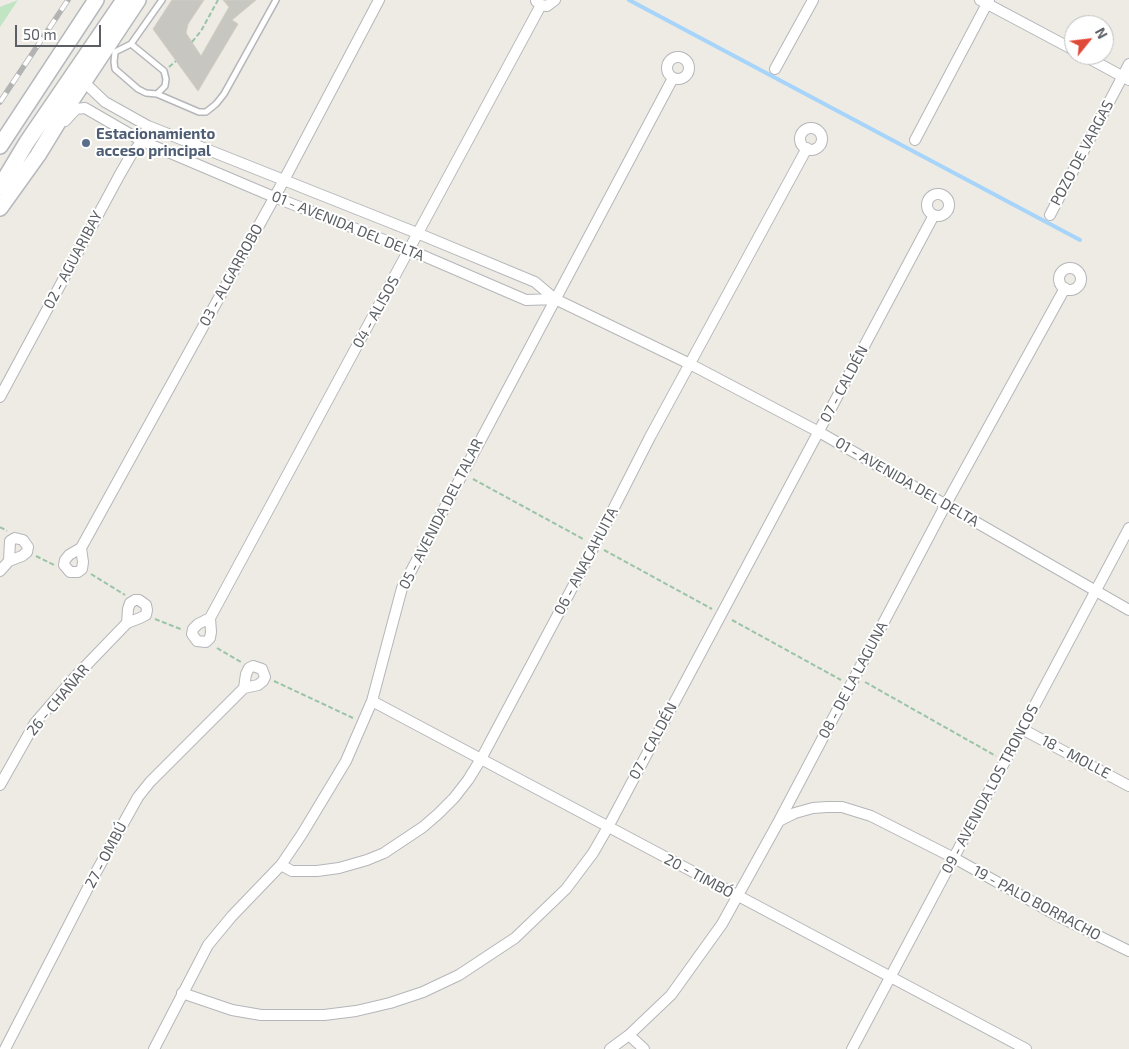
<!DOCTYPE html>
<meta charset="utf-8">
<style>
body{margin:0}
#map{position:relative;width:1129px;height:1049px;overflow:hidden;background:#edebe3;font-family:"Exo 2",sans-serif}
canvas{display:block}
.north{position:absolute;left:1064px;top:15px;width:50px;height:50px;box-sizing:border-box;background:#fff;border:1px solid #bdbfc1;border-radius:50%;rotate:61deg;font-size:14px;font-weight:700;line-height:20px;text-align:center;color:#5b5f63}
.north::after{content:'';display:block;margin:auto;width:18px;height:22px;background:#e04837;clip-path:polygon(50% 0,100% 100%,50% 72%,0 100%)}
.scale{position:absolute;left:15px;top:25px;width:86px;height:22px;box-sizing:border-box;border:2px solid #5b5f63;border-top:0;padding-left:6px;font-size:15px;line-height:18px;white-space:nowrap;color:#5b5f63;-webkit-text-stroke:4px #fff;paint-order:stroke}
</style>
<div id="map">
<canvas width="1129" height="1049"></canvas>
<div class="north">N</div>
<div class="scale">50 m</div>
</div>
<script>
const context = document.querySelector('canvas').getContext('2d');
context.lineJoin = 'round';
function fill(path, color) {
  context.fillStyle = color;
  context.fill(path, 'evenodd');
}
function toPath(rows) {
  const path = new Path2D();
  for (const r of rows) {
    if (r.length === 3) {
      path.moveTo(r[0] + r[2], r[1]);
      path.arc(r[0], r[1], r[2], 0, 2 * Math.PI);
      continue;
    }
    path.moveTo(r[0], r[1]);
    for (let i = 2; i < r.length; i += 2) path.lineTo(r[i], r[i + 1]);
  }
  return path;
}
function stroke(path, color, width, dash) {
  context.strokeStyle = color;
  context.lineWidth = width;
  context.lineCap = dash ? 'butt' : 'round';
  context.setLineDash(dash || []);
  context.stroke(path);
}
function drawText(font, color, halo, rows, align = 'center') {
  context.font = font + ' "Exo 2",sans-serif';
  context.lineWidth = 4;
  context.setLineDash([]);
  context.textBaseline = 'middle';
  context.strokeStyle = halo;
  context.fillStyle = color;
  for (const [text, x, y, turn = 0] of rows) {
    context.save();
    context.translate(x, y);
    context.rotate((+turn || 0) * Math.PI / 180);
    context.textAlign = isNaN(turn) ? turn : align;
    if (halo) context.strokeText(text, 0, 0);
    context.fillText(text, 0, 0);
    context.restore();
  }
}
const green = toPath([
 [18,0,0,27,0,7]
]);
const stream = toPath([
 [629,0,1080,240]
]);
const building = toPath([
 [172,0,204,0,188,24,186,33,201,56,229,7,223,0,256,0,232,20,238,24,198,91,153,29,172,0]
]);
const path = toPath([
 [192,42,201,31,218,0],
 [169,67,176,61],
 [473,479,585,540],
 [0,527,7,531],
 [604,550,712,609],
 [36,556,54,565],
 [91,574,125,595],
 [155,619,183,630],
 [732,620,841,680],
 [217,648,241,662],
 [274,681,353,718],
 [865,682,996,756]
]);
const service = toPath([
 [131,44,164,71,166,79,165,86,157,94],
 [115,52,114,62,115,69,138,89,146,93,157,94,199,112,206,112,216,104,224,94,276,0],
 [115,52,131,44,162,0]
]);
const minor = toPath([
 [980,0,1074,50],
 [536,1,541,5,547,6,555,0],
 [1083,55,1129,80],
 [678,68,11],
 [775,69,813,0],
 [84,82,105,102,148,126,417,233,535,282,555,299,690,364,819,432,1129,610],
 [65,121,76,109,85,108,142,141,274,197,410,250,526,300,555,299],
 [811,139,11],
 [915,140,989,0],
 [938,205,11],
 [1050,215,1129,64],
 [1070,279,11],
 [0,397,119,176,131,155,142,141,148,126],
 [81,548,284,180,379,0],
 [81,548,83,562,82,569,78,572,70,572,64,565,65,560,69,555,81,548],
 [0,571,9,561,22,556,27,552,28,547,23,540,15,538,10,541,9,561],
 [135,600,139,600,146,605,147,610,146,615,140,618,127,623,128,609,130,603,135,600],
 [210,618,541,5],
 [210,618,211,632,210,638,206,642,197,641,192,634,193,629,198,624,210,618],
 [253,666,262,669,265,677,263,681,258,685,244,688,246,674,249,668,253,666],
 [372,701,1026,1049],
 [1022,729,1129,786],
 [0,785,35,723,74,678,127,623],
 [779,821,795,813,813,808,827,807,842,807,871,816,954,858,1058,916,1129,951],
 [281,865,292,871,317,871,339,868,367,860,384,853,423,827,438,814,454,798,468,780,481,759,595,545,650,437,807,148],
 [182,993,232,1010,261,1015,324,1015,356,1011,390,1003,423,992,459,975,515,938,566,889,593,853,608,827,934,215],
 [629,1035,644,1049],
 [5,1049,95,874,138,797,150,782,244,688],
 [154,1049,208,945,232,916,281,865,302,834,346,761,372,701,402,588,673,78],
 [610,1049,629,1035,671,995,722,924,779,821,946,504,1065,288],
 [852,1049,1129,528]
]);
const secondary = toPath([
 [0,146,96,0],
 [0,187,27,142,124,0],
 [0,208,38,155,71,101,138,0]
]);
const rail = toPath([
 [0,102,68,0]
]);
const markers = [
 [86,143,5,"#5c6f8a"]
];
const serviceNames = [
 ["Estacionamiento",96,134],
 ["acceso principal",96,151]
];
const streetNames = [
 ["POZO DE VARGAS",1082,153,-62],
 ["01 - AVENIDA DEL DELTA",348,226,22],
 ["02 - AGUARIBAY",73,260,-62],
 ["03 - ALGARROBO",231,275,-61],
 ["04 - ALISOS",376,312,-61],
 ["07 - CALDÉN",844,384,-62],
 ["01 - AVENIDA DEL DELTA",907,482,30],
 ["05 - AVENIDA DEL TALAR",441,514,-63],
 ["06 - ANACAHUITA",586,561,-62],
 ["08 - DE LA LAGUNA",853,680,-62],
 ["26 - CHAÑAR",58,700,-50],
 ["07 - CALDÉN",653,741,-62],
 ["18 - MOLLE",1076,757,28],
 ["09 - AVENIDA LOS TRONCOS",990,789,-62],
 ["27 - OMBÚ",106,855,-62],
 ["20 - TIMBÓ",699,876,28],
 ["19 - PALO BORRACHO",1037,903,28]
];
fill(green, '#c1e4c2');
stroke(stream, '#a6d4fa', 4);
fill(building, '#c8c6c0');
stroke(building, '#d2cdc2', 1);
stroke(service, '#b4b6ba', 8);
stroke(minor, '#b4b6ba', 12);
stroke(secondary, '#b5b8bd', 18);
stroke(path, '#9bc4a7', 2, [5, 2.5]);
stroke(service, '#fff', 5);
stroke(minor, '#fff', 10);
stroke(secondary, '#fff', 15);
stroke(rail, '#b2b3b3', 5.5);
stroke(rail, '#fff', 4, [11]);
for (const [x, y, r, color] of markers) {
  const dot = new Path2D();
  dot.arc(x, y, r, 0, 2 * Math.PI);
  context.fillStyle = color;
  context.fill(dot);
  stroke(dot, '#fff', 2);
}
drawText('bold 15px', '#4e5e75', '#fff', serviceNames, 'left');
drawText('15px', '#5b5f63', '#fff', streetNames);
</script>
